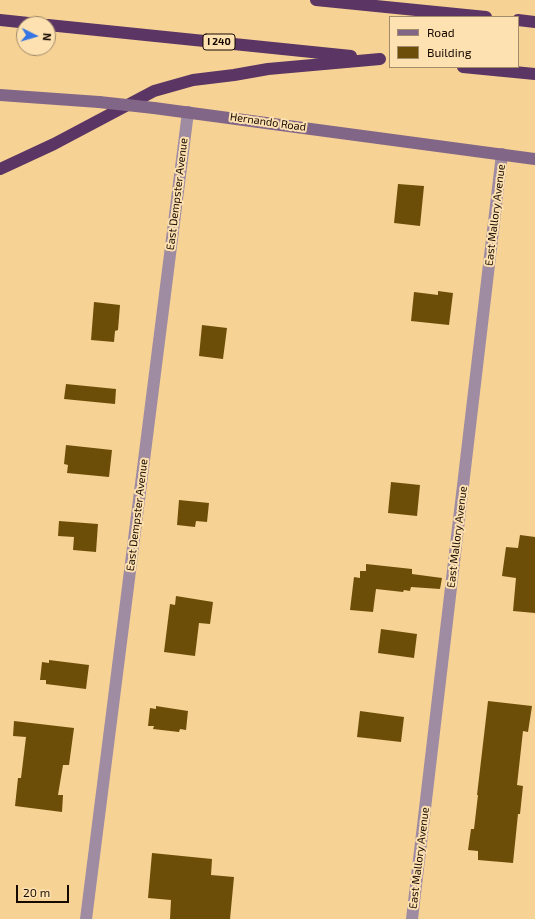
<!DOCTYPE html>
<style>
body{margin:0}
#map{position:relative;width:535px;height:919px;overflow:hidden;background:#f6d295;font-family:"Exo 2",sans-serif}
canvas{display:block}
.legend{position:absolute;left:389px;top:16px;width:130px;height:52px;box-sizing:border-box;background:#fee1b0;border:1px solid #a18b6a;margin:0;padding:5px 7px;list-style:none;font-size:12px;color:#150900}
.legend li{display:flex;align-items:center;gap:8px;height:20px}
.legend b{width:20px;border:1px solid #a18b6a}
.north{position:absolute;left:16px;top:16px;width:40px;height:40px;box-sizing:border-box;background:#fee1b0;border:1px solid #a18b6a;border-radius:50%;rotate:95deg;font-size:11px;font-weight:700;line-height:16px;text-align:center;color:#150900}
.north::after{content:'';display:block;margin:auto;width:14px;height:18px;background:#3675e3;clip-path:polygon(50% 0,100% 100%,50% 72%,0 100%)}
.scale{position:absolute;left:16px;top:885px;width:53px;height:18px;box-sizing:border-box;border:2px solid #150900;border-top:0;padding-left:5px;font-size:12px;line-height:14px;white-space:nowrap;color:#150900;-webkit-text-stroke:3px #fee1b0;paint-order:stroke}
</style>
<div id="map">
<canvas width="535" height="919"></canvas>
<ul class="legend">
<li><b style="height:5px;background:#826687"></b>Road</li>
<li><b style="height:11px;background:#6d4e08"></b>Building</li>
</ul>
<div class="north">N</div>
<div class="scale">20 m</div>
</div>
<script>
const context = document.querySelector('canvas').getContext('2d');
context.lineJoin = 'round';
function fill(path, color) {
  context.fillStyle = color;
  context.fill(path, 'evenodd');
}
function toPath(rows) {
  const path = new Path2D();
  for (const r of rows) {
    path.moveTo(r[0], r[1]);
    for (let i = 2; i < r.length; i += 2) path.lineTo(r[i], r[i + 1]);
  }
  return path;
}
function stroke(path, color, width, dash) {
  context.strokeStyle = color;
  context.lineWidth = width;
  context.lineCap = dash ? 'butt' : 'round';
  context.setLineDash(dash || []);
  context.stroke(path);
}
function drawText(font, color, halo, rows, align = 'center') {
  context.font = font + ' "Exo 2",sans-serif';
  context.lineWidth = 4;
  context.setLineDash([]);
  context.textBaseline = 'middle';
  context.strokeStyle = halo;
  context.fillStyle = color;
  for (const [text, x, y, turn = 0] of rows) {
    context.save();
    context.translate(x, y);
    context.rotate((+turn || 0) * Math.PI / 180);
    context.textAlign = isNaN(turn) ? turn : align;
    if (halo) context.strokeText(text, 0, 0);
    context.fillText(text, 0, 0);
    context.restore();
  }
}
const building = toPath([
 [398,184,424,186,420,226,394,223],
 [438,291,453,293,449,325,411,321,414,292,438,295],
 [94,302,120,305,118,330,115,331,114,342,91,340],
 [202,325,227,328,223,359,199,356],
 [66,384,116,389,115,404,64,399],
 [66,445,112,450,109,477,67,473,68,465,64,464],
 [391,482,420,485,417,516,388,513],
 [179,500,209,503,207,522,196,521,195,527,177,525],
 [59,521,98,524,96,552,73,550,74,537,58,536],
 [520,535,535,537,535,613,513,611,516,578,502,576,506,547,518,548],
 [366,564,412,569,412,574,442,578,440,589,411,587,410,591,404,590,403,592,376,589,373,612,350,610,354,577,360,578,360,571,366,571],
 [176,596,213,602,210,624,199,623,195,656,164,652,170,604,175,605],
 [381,629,417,634,414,658,378,653],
 [49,660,89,665,86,689,46,684,46,680,40,680,42,662,49,663],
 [488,701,532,706,528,732,523,731,517,785,523,786,520,814,518,814,513,863,478,860,478,851,468,850,471,829,474,829,478,795,477,795],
 [156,706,188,711,186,730,180,729,179,732,153,729,154,726,148,726,150,708,156,709],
 [360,711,404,717,401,742,357,737],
 [14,721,74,728,69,765,63,765,58,795,63,795,62,812,15,806,18,778,21,778,26,737,13,736],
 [152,853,212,859,211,875,234,877,230,919,170,919,171,900,148,898]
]);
const street = toPath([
 [86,919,188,112],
 [412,919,502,154]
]);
const secondary = toPath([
 [0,95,99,102],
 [154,108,535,159]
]);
const highway = toPath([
 [316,0,486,17],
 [0,20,38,24],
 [518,20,535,22],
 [48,25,351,56],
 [463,67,535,74],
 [0,169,54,144,154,91,193,80,234,75,268,69,380,59]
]);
const secondaryBridge = toPath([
 [99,102,154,108]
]);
const shields = [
 [219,42,32]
];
const shieldNames = [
 ["I 240",219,42]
];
const streetNames = [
 ["Hernando Road",268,122,8],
 ["East Dempster Avenue",177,194,-83],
 ["East Mallory Avenue",495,215,-83],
 ["East Dempster Avenue",137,515,-83],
 ["East Mallory Avenue",457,537,-83],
 ["East Mallory Avenue",419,858,-83]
];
fill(building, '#6d4e08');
stroke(street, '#9f8ba2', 12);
stroke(secondary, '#826687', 12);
stroke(highway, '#5b3563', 12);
stroke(secondaryBridge, '#826687', 12);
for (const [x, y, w] of shields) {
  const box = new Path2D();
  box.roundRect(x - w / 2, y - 8, w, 16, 3);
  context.fillStyle = '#fee1b0';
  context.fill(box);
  stroke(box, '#150900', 1);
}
drawText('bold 10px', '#150900', null, shieldNames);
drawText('11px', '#150900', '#fee1b0', streetNames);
</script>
